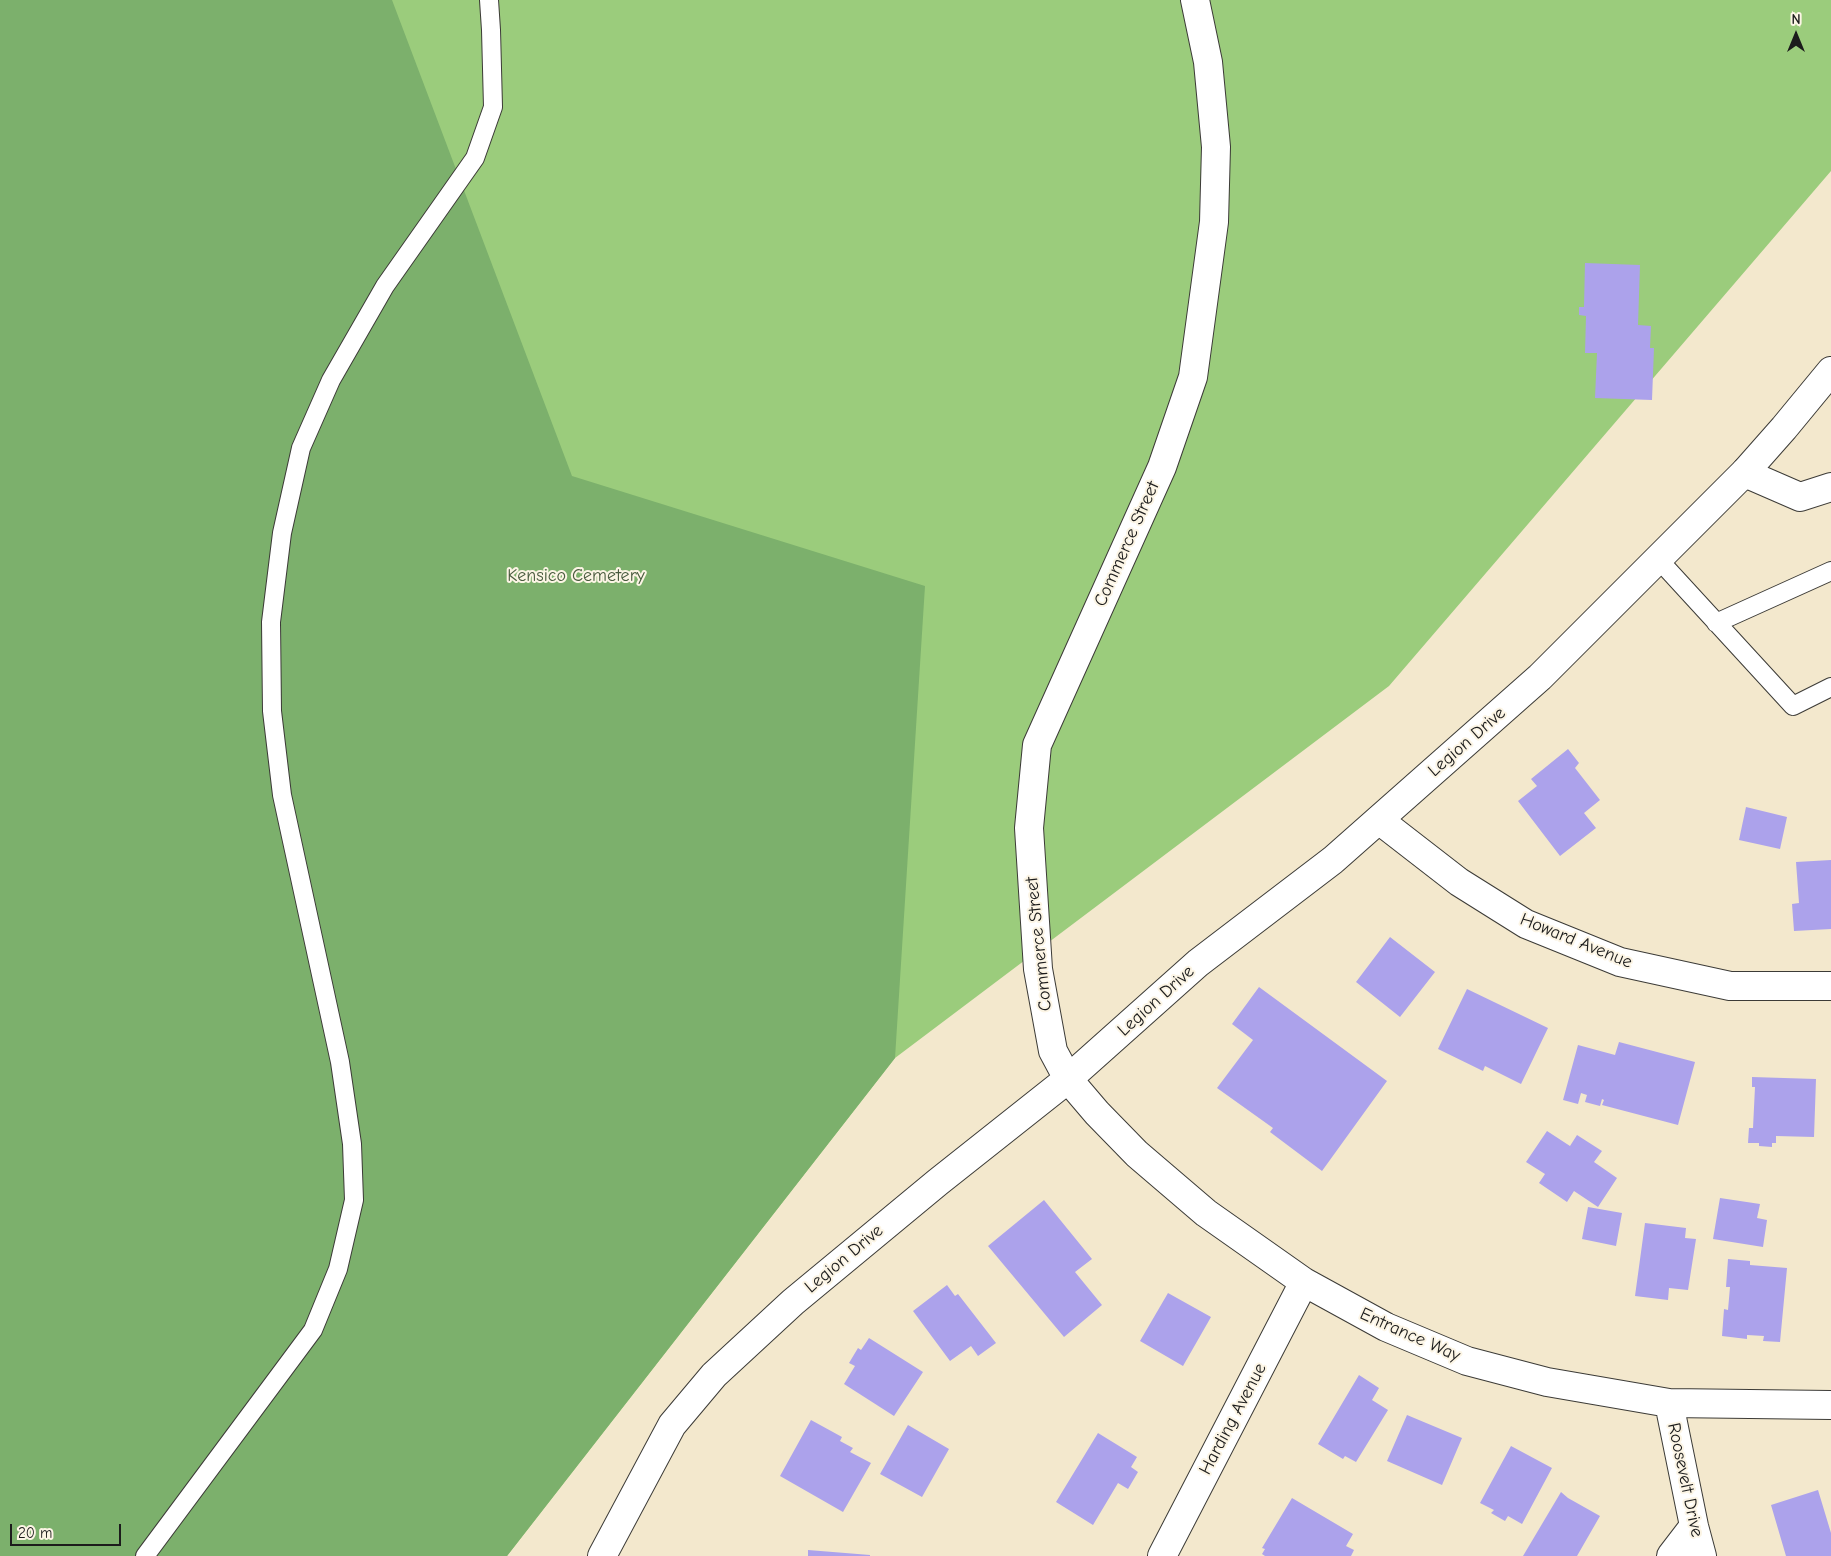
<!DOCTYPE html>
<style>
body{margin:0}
#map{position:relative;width:1831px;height:1556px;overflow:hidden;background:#f3e8cd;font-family:"Comic Neue",sans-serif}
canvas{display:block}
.north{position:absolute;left:1771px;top:10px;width:50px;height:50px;-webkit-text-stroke:4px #fcf5e5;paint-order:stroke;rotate:0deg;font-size:14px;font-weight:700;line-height:20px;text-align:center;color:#1c1c1c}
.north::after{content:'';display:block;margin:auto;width:18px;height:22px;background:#1c1c1c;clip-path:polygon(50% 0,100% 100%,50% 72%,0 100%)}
.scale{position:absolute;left:10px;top:1524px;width:111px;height:22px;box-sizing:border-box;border:2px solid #1c1c1c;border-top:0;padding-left:6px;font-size:15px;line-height:18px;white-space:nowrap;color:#1c1c1c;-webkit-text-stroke:4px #fcf5e5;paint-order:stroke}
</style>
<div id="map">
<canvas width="1831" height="1556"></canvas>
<div class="north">N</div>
<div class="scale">20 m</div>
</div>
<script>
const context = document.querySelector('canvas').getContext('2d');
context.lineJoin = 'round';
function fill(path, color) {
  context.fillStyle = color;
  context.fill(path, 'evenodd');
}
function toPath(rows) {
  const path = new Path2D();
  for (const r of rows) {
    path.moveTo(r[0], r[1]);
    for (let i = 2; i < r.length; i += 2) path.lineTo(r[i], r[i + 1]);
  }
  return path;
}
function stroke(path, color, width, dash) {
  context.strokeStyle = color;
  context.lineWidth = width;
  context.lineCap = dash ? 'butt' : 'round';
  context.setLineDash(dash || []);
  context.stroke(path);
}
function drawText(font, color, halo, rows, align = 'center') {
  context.font = font + ' "Comic Neue",sans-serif';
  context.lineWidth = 4;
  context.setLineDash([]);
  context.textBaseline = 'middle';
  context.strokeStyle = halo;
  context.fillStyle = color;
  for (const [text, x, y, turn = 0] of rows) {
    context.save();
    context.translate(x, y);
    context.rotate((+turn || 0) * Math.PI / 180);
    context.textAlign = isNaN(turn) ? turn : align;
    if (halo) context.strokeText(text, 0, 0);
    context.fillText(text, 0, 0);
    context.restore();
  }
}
const green = toPath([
 [0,0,1831,0,1831,171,1389,686,895,1058,507,1556,0,1556]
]);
const forest = toPath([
 [0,0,392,0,572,476,925,586,895,1058,507,1556,0,1556]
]);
const building = toPath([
 [1585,263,1640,265,1638,325,1651,326,1650,348,1654,348,1652,400,1595,398,1597,353,1585,353,1586,316,1579,315,1579,307,1584,307],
 [1568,749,1579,763,1575,768,1600,800,1584,813,1596,828,1560,856,1518,801,1537,786,1531,779],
 [1746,807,1787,817,1780,849,1739,840],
 [1831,860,1831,929,1794,931,1792,904,1799,903,1796,862],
 [1390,937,1435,972,1400,1017,1356,982],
 [1259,987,1387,1081,1322,1171,1270,1132,1273,1128,1217,1088,1253,1040,1232,1024],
 [1467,989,1548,1028,1521,1084,1485,1066,1483,1071,1438,1049],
 [1619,1042,1695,1062,1678,1125,1602,1105,1604,1100,1602,1099,1600,1106,1585,1102,1587,1095,1581,1093,1578,1104,1563,1100,1578,1045,1615,1055],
 [1752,1077,1816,1079,1814,1137,1776,1136,1776,1143,1772,1143,1772,1147,1759,1146,1759,1143,1748,1143,1749,1128,1753,1128,1755,1087,1752,1087],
 [1547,1131,1570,1146,1577,1135,1602,1151,1594,1162,1617,1178,1598,1207,1574,1191,1567,1202,1539,1183,1545,1174,1526,1162],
 [1720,1198,1760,1204,1757,1218,1767,1220,1763,1247,1713,1239],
 [1044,1200,1092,1259,1075,1272,1102,1305,1064,1337,988,1246],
 [1588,1207,1622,1213,1616,1246,1582,1239],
 [1645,1223,1686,1228,1685,1238,1696,1239,1688,1290,1669,1288,1668,1300,1635,1296],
 [1728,1259,1750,1261,1750,1265,1787,1268,1780,1342,1763,1341,1764,1336,1747,1335,1747,1339,1722,1336,1724,1309,1728,1310,1730,1287,1726,1287],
 [947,1285,955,1296,958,1294,996,1343,978,1356,971,1346,950,1361,913,1311],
 [1168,1293,1211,1317,1183,1366,1140,1341],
 [869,1338,923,1372,894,1416,844,1384,855,1366,849,1363,858,1348,861,1350],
 [1359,1375,1379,1388,1372,1400,1388,1410,1356,1462,1345,1456,1343,1459,1318,1444],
 [1407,1415,1462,1438,1442,1485,1387,1461],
 [811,1420,842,1437,840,1441,853,1448,850,1452,871,1463,843,1512,780,1476],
 [908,1425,949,1449,922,1497,880,1474],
 [1098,1433,1137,1457,1131,1467,1138,1472,1128,1489,1118,1483,1093,1525,1056,1502],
 [1511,1446,1552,1468,1522,1524,1508,1516,1505,1521,1491,1513,1494,1510,1480,1503],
 [1818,1490,1831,1533,1831,1556,1786,1556,1771,1505],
 [1561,1492,1568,1498,1600,1516,1577,1556,1523,1556],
 [1292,1498,1353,1534,1346,1546,1354,1550,1351,1556,1265,1556,1262,1554,1265,1549,1262,1548],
 [808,1550,870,1555,870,1556,808,1556]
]);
const service = toPath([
 [1659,560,1793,706,1831,687],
 [1716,623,1831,571],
 [145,1556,313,1330,338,1269,354,1200,352,1144,340,1062,282,795,272,711,271,622,282,533,301,448,331,380,385,286,475,158,493,107,491,30,489,0]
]);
const minor = toPath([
 [1746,471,1754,477,1800,497,1831,487],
 [1379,820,1459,882,1526,924,1620,962,1730,986,1831,986],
 [1068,1079,1097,1113,1137,1154,1206,1213,1304,1282,1386,1327,1467,1361,1547,1382,1669,1403,1831,1405],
 [1669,1403,1694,1526,1702,1556],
 [1162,1556,1304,1282],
 [1671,1556,1694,1526]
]);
const tertiary = toPath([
 [1068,1079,1053,1051,1038,969,1029,828,1037,745,1162,467,1193,377,1214,222,1216,147,1208,62,1195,0],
 [602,1556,672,1425,714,1375,793,1302,938,1182,1068,1079,1198,963,1333,860,1540,677,1746,471,1784,428,1831,371]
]);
const streetNames = [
 ["Commerce Street",1127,544,-66],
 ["Legion Drive",1467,742,-41],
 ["Howard Avenue",1576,941,22],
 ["Commerce Street",1039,944,-96],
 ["Legion Drive",1156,1001,-42],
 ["Legion Drive",844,1259,-40],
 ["Entrance Way",1410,1335,24],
 ["Harding Avenue",1233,1419,-62],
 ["Roosevelt Drive",1685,1480,78]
];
const parkNames = [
 ["Kensico Cemetery",576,576]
];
fill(green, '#9bcc7c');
fill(forest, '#7cb06c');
fill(building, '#aca2eb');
stroke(service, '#3c3b37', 20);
stroke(minor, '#3c3b37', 30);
stroke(tertiary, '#3c3b37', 30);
stroke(service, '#fff', 18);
stroke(minor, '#fff', 28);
stroke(tertiary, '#fff', 28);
drawText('18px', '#1c1c1c', '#fcf5e5', streetNames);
drawText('18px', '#485a3e', '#fcf5e5', parkNames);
</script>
